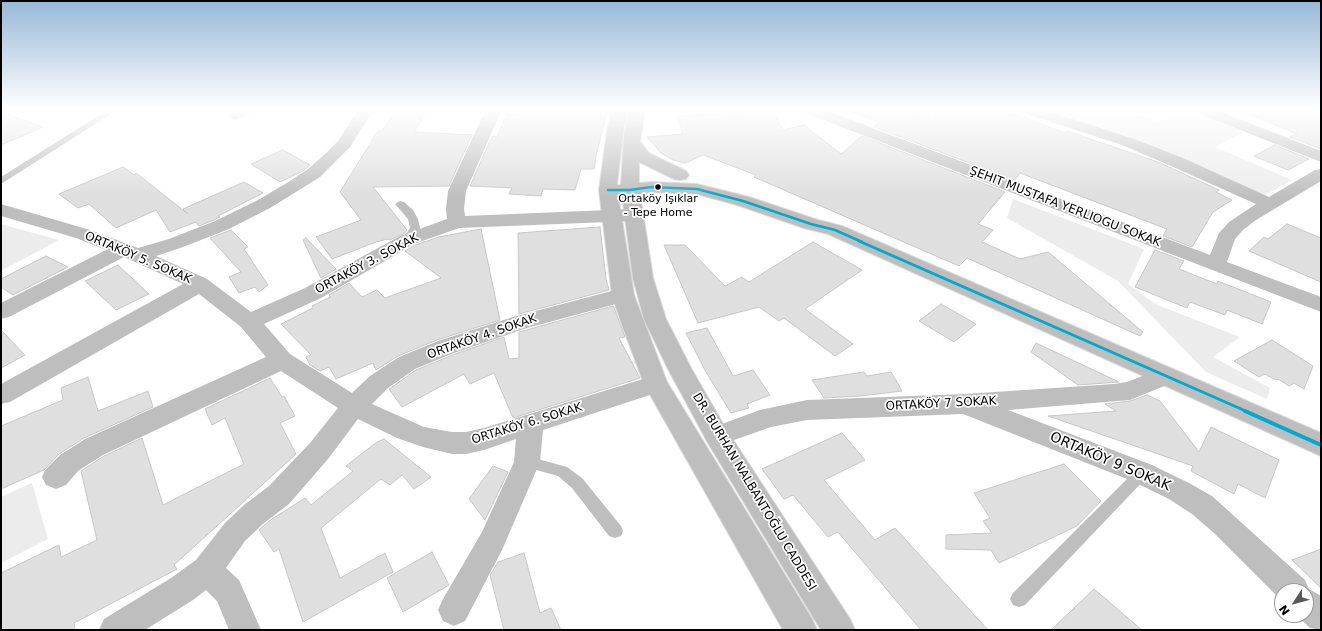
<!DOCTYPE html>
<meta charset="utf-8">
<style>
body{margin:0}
#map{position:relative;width:1322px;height:631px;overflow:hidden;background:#fff;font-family:"DejaVu Sans",sans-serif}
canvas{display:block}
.frame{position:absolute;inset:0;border:2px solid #000;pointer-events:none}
.north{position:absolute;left:1274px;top:583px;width:40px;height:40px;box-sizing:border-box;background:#fff;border:1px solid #999;border-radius:50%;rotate:234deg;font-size:11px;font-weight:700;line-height:16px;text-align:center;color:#000}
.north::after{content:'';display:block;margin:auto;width:14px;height:18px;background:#595959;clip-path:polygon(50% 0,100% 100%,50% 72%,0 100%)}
</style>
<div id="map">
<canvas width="1322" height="631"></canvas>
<div class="frame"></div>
<div class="north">N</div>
</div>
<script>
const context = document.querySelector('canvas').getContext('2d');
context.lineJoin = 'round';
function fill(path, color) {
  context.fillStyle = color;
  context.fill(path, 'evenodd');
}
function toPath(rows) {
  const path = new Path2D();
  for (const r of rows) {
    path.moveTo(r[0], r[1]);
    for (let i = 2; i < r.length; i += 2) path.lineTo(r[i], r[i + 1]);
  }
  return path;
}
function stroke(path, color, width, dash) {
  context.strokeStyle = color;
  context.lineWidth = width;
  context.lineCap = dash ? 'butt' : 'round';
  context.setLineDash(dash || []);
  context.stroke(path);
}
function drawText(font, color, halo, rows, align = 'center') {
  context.font = font + ' "DejaVu Sans",sans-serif';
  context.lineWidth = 3.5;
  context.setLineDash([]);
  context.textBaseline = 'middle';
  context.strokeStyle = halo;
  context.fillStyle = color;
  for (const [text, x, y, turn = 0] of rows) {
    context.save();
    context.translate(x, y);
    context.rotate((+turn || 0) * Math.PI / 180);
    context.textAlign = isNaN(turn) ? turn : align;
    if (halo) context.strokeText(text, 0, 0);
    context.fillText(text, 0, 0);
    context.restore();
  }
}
const green = toPath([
 [1033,109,1121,109,1157,122,1188,110,1244,132,1215,147,1292,180,1265,195],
 [1013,199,1144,249,1128,284,1157,305,1240,337,1213,357,1270,388,1267,399,1206,372,1118,281,1007,218],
 [1,224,59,240,1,271],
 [32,483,48,539,1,563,1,497]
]);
const building = toPath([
 [397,109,428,109,414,132,472,135,449,186,373,187,407,230,405,233,390,240,388,239,376,242,332,259,316,237,361,220,340,192,378,131,382,131,397,109],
 [519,109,608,109,596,156,594,169,581,169,575,190,543,189,541,196,509,194,512,188,470,186,492,136,497,137,507,114,517,115,519,109],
 [744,109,772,109,783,130,804,125,841,154,862,136,1005,192,978,224,993,230,982,242,1020,259,1048,252,1143,332,1140,336,967,258,959,266,754,177,756,175,703,155,685,163,673,160,661,153,647,137,683,134,677,116,745,112,744,109],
 [849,109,909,109,932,117,943,109,994,109,1013,115,1015,114,1065,133,1067,131,1158,162,1219,190,1216,192,1232,200,1213,212,1192,247,1163,236,1167,229,1020,173,1015,180,874,127,879,122,849,111,849,109],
 [1237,109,1321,109,1321,149,1290,137,1297,134,1237,109],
 [1,112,43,127,1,145,1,112],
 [1275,145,1309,159,1288,170,1254,156,1275,145],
 [283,150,310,165,303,171,280,182,251,164,283,150],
 [123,167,134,175,136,173,188,214,183,209,244,182,263,193,218,216,220,217,214,220,199,226,196,222,170,232,156,210,116,228,89,204,78,208,59,194,123,167],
 [1287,224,1321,238,1321,282,1249,251,1264,237,1268,239,1287,224],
 [600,227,606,279,609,290,519,314,518,233,600,227],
 [481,229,500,320,437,340,398,356,376,370,373,363,336,379,329,367,320,371,310,365,306,357,311,355,281,324,313,308,312,306,330,297,329,295,349,283,362,297,377,290,385,298,441,278,405,251,415,245,439,237,481,229],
 [231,230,248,247,244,249,268,285,259,292,255,287,239,293,229,277,241,272,210,238,231,230],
 [306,238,336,269,321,278,303,240,306,238],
 [813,242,862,270,805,309,853,344,835,356,784,318,779,321,759,307,698,323,664,245,685,245,725,286,742,277,749,282,813,242],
 [1155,250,1184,261,1179,269,1217,284,1218,281,1271,302,1262,324,1227,310,1225,315,1190,302,1187,308,1135,287,1155,250],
 [46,256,68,267,13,295,1,287,1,279,46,256],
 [118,265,149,294,116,310,85,281,118,265],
 [941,304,976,324,954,342,919,321,941,304],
 [613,306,614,307,625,337,619,338,640,378,513,418,494,373,470,384,464,374,402,407,389,389,416,370,455,354,504,337,509,359,519,358,519,332,613,306],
 [707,328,733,376,753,370,770,395,747,404,749,408,731,413,706,372,686,333,707,328],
 [1,330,25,355,1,368,1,330],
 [1272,340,1313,366,1304,389,1294,383,1289,386,1278,379,1276,380,1265,374,1259,377,1234,361,1272,340],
 [1036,343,1119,382,1078,385,1031,352,1036,343],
 [864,372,867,376,891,372,902,391,861,396,824,398,812,380,864,372],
 [88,377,98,411,148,391,153,407,84,438,59,454,44,470,1,489,1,426,63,400,61,388,88,377],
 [270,378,282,397,284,396,295,416,280,423,296,454,174,565,177,569,74,623,75,630,1,630,1,573,59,545,61,557,97,540,81,471,104,456,142,438,163,505,244,464,225,418,212,425,205,409,270,378],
 [1147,395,1160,401,1199,452,1211,427,1279,460,1265,498,1238,484,1234,494,1191,471,1193,466,1048,416,1116,411,1105,404,1130,401,1147,395],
 [842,433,865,460,824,480,875,540,895,528,988,630,921,630,838,532,828,537,793,495,784,499,762,469,842,433],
 [384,439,431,477,414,489,402,475,390,485,381,479,321,528,340,578,385,553,393,572,303,622,279,549,274,552,259,530,269,521,305,498,311,505,353,471,346,466,377,442,384,439],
 [1064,464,1101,501,1077,526,999,563,991,550,946,549,946,535,992,533,983,521,990,518,974,493,1064,464],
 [493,466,508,472,485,520,469,499,493,466],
 [1321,549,1321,588,1292,560,1321,549],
 [432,552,449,585,403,612,387,578,432,552],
 [524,553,540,613,551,608,561,630,504,630,490,575,498,562,524,553],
 [1094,589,1142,630,1051,630,1094,589]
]);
const lane = toPath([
 [109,109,119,109,1,184,1,177,109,109],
 [400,201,404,202,413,210,418,219,420,228,411,242,407,243,402,240,410,228,408,219,395,204,400,201],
 [527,456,567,467,582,478,621,526,623,531,621,536,615,538,609,536,572,488,558,476,522,466,520,462,522,458,527,456],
 [1142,467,1147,469,1149,473,1147,477,1025,605,1019,607,1013,605,1010,599,1013,593,1137,469,1142,467]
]);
const street = toPath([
 [235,109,254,109,252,112,240,118,235,120,230,118,227,115,235,109],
 [359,109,374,109,350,147,320,177,270,208,229,229,183,247,156,256,207,279,251,312,305,288,400,236,447,219,446,209,448,191,486,109,502,109,466,191,464,209,465,216,633,209,640,211,642,215,640,219,633,221,459,228,414,244,321,298,264,324,290,354,352,393,370,376,399,357,438,341,513,317,623,288,631,290,634,295,631,300,527,328,454,353,415,369,388,388,372,404,424,427,452,432,466,432,484,428,656,375,665,378,668,384,665,390,543,430,540,462,502,550,465,621,454,626,443,621,438,610,443,599,482,532,514,462,516,439,484,450,466,454,452,454,423,447,397,438,358,419,328,459,289,504,264,523,245,541,226,568,239,580,261,630,229,630,217,601,206,590,193,600,145,630,99,630,104,619,171,578,196,560,225,523,244,505,269,486,310,443,338,408,281,371,103,455,78,471,66,485,56,489,46,485,42,477,46,469,60,455,85,439,266,357,241,327,199,294,10,402,1,404,1,384,183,284,124,257,9,317,1,319,1,303,106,250,76,238,1,216,1,204,90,230,138,248,169,239,215,221,258,200,290,181,308,169,325,154,338,141,359,109],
 [801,109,822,109,1210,255,1219,233,1229,222,1256,204,1171,166,1122,145,1021,112,1019,109,1042,109,1134,139,1183,158,1269,197,1315,170,1321,169,1321,181,1256,220,1243,230,1235,239,1227,262,1321,297,1321,312,803,112,801,109],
 [1193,109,1214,109,1321,151,1321,162,1195,112,1193,109],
 [1166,367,1174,370,1178,376,1174,382,1130,400,1008,410,1152,465,1189,483,1212,496,1305,580,1309,589,1321,596,1321,630,1310,628,1296,615,1306,615,1306,591,1282,591,1282,601,1214,533,1192,514,1169,499,1132,481,963,414,807,420,771,427,717,446,708,443,704,436,708,429,760,410,807,400,965,394,1114,384,1127,382,1166,367]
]);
const primary = toPath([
 [612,109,628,109,623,132,617,185,621,185,624,134,629,109,645,109,640,141,649,153,686,171,689,175,686,179,680,180,674,179,639,162,639,183,651,182,697,184,749,197,818,220,842,226,1321,433,1321,456,828,234,804,228,737,205,697,194,651,192,640,194,653,278,666,319,691,368,726,429,850,619,855,630,821,630,708,443,668,369,644,319,633,278,622,195,618,195,634,295,667,382,812,619,817,630,783,630,644,384,622,325,612,295,599,190,607,132,612,109]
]);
const bus1Far2 = toPath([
 [608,190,630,190,651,187,697,189,743,201,811,224,835,230,862,242]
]);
const bus1Far1 = toPath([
 [859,241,1248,412]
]);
const bus1 = toPath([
 [1245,411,1321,445]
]);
const markers = [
 [658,187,3.5,"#000"]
];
const busNames = [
 ["Ortaköy Işıklar",658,199],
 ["- Tepe Home",658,213]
];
const streetNames = [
 ["ŞEHIT MUSTAFA YERLIOGU SOKAK",1065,207,21],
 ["ORTAKÖY 5. SOKAK",138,258,23],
 ["ORTAKÖY 3. SOKAK",367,264,-28],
 ["ORTAKÖY 4. SOKAK",482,337,-19],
 ["ORTAKÖY 7 SOKAK",941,404,-3],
 ["ORTAKÖY 6. SOKAK",527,424,-17],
 ["DR. BURHAN NALBANTOĞLU CADDESI",754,492,59]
];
const nearStreetnames = [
 ["ORTAKÖY 9 SOKAK",1110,462,23]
];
fill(green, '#ececec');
fill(building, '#dfdfdf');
stroke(building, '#c7c7c7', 1);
stroke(primary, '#dbdbdb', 2);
fill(lane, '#bebebe');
fill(street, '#bebebe');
fill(primary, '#bebebe');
stroke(bus1Far2, '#00a9ce', 2.5);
stroke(bus1Far1, '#00a9ce', 3);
stroke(bus1, '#00a9ce', 4);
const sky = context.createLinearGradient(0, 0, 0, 198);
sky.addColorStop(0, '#97b8d8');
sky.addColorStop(0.55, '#fff');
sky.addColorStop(1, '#ffffff00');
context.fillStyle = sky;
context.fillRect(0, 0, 1322, 198);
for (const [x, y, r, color] of markers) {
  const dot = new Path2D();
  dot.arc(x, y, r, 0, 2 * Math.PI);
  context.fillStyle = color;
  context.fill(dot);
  stroke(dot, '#fff', 1.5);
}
drawText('11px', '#000', '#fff', busNames);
drawText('12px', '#000', '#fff', streetNames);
drawText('14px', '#000', '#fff', nearStreetnames);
</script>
